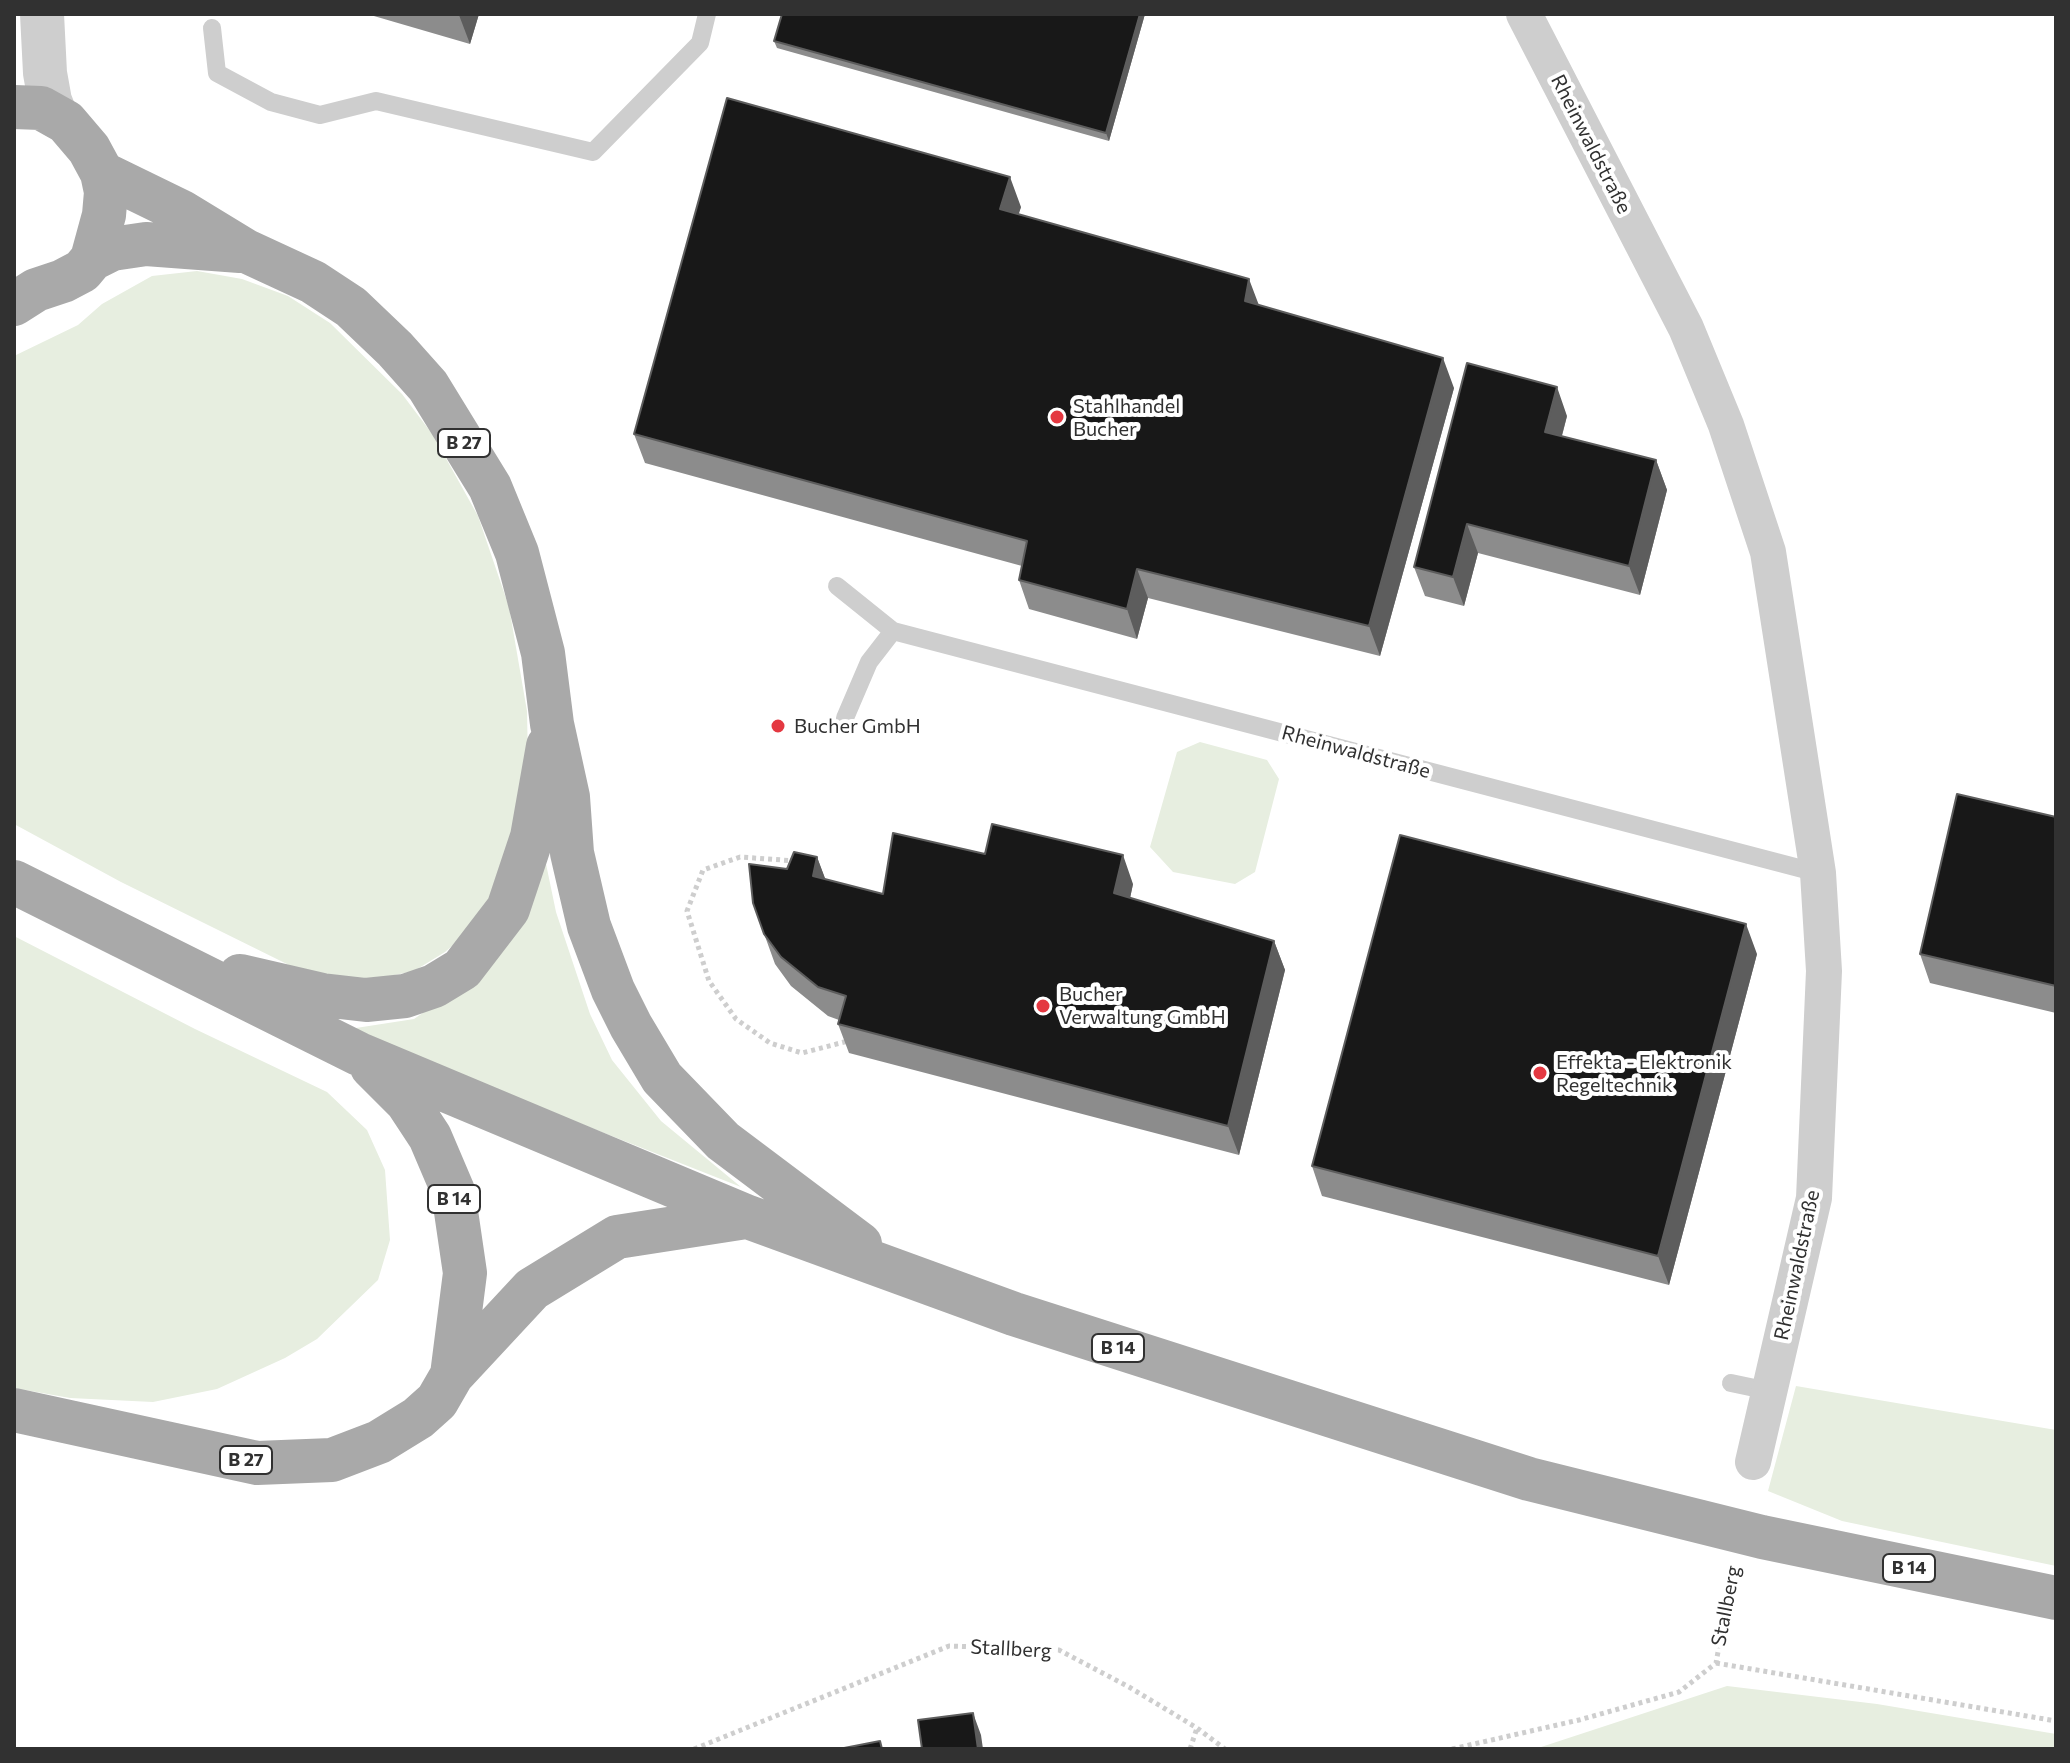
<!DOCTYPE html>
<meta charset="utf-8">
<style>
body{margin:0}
#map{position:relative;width:2070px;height:1763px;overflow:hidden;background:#fff;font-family:Commissioner,sans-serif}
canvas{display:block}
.frame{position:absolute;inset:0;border:16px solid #313131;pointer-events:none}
</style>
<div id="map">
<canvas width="2070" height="1763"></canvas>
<div class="frame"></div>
</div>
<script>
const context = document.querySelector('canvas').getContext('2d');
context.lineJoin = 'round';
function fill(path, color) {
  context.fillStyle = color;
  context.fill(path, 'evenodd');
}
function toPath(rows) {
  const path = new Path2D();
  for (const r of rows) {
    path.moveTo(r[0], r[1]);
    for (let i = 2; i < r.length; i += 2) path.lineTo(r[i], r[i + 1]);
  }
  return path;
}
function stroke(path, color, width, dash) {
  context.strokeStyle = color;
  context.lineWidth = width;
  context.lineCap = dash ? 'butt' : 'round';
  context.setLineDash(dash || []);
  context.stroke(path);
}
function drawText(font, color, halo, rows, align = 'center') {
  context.font = font + ' Commissioner,sans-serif';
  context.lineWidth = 8;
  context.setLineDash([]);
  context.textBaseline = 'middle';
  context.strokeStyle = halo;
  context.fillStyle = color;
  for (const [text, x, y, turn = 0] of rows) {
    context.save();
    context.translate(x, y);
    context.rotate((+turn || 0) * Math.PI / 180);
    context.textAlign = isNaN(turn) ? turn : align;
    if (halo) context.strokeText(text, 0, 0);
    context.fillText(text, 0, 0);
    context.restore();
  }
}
const green = toPath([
 [197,271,242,279,288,296,330,323,402,394,433,435,478,516,509,607,527,711,528,763,504,873,472,929,445,952,414,971,376,979,354,981,297,969,121,882,14,824,14,356,78,325,102,304,152,276],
 [1200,742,1267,760,1279,779,1255,872,1235,884,1173,872,1150,847,1177,752],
 [545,859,556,912,590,1014,612,1060,661,1121,741,1187,343,1030,414,1019,470,980],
 [14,936,195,1029,327,1092,367,1130,385,1170,390,1240,378,1280,317,1339,285,1358,217,1389,153,1402,70,1398,14,1388],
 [1796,1386,2056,1430,2056,1566,1842,1521,1768,1491],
 [1727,1686,1877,1704,2056,1734,2056,1749,1535,1749]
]);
const path = toPath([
 [796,861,740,857,703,870,687,911,709,981,736,1019,770,1043,802,1053,848,1041],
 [1716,1663,2056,1721],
 [694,1749,949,1646,1059,1650,1129,1687,1197,1728,1225,1749],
 [1190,1749,1197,1728],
 [1452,1749,1579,1720,1679,1692,1716,1663,1733,1569]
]);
const service = toPath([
 [212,28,217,73,271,102,320,115,376,101,593,152,700,43,707,14],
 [837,586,893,631,1818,873],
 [845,718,869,662,893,631],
 [1731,1383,1769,1391]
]);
const minor = toPath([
 [1524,14,1686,328,1726,425,1768,552,1818,873,1824,971,1814,1198,1753,1462]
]);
const tertiary = toPath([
 [42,14,45,73,50,101,56,116]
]);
const primary = toPath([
 [14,107,41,108,66,122,89,149,102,173,106,192,104,215,92,259,82,271,63,281,36,290,14,304],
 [102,173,182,212,246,251,313,282,351,307,395,349,428,386,490,487,517,553,543,653,552,724,568,797,572,853,589,926,613,990,631,1026,662,1078,723,1141,860,1244],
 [92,259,112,249,146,244,240,251],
 [14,882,359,1054,748,1217,1014,1314,1529,1479,1762,1537,2056,1598],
 [240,976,322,995,366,1000,405,996,434,986,462,969,508,909,532,837,548,746],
 [372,1067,407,1102,430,1137,453,1191,465,1273,452,1375],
 [14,1410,257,1463,332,1460,379,1442,418,1418,437,1401,452,1375,532,1289,617,1237,746,1217]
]);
const wall = toPath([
 [367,14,479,14,470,44],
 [782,14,1145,14,1109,141,777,48,774,41],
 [1021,207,1018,214,1258,305,1454,388,1380,656,1148,598,1137,639,1029,609,1019,580,1022,566,645,463,634,434],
 [1567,416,1562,436,1656,460,1667,490,1640,595,1478,553,1464,606,1425,596,1414,567],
 [2056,817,2056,1013,1930,983,1920,954],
 [985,854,1133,884,1130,898,1274,941,1285,970,1239,1155,849,1053,838,1024,839,1020,828,1016,791,986,775,964,753,903,787,869,817,857,825,879,883,894],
 [1757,954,1669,1285,1322,1196,1312,1166]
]);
const shadedWall = toPath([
 [460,14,479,14,470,44,459,15],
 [1140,14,1145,14,1109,141,1106,133],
 [1010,177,1021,207,1011,239,1000,209],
 [1249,279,1260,308,1245,301],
 [1443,358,1454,388,1380,656,1369,626],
 [1557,387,1567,416,1555,461,1545,432],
 [1656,460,1667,490,1640,595,1629,566],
 [1467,524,1478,553,1464,606,1453,577],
 [1137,569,1148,598,1137,639,1127,609],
 [1123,855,1133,884,1125,922,1114,893],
 [817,857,828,886,813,876],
 [1746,924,1757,954,1669,1285,1658,1256],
 [1274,941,1285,970,1239,1155,1228,1126],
 [973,1713,981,1735,983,1749,978,1749]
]);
const building = toPath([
 [782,14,1140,14,1106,133,774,41,782,14],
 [727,98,1010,177,1000,209,1249,279,1245,301,1443,358,1369,626,1137,569,1127,609,1019,580,1027,541,634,434,727,98],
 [1467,363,1557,387,1545,432,1656,460,1629,566,1467,524,1453,577,1414,567,1467,363],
 [1957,794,2056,817,2056,986,1920,954,1957,794],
 [992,824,1123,855,1114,893,1274,941,1228,1126,838,1024,846,996,818,987,781,957,764,934,753,903,749,864,787,869,794,852,817,857,813,876,883,894,893,833,985,854,992,824],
 [1400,835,1746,924,1658,1256,1312,1166,1400,835],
 [973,1713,978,1749,922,1749,918,1720,973,1713],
 [880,1741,882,1749,839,1749,880,1741]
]);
const markers = [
 [1057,417,8,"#e43841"],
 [778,726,8,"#e43841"],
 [1043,1006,8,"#e43841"],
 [1540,1073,8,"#e43841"]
];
const shields = [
 [464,443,52],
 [454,1199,52],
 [1118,1348,52],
 [246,1460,52],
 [1909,1568,52]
];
const shieldNames = [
 ["B 27",464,443],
 ["B 14",454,1199],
 ["B 14",1118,1348],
 ["B 27",246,1460],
 ["B 14",1909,1568]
];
const streetNames = [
 ["Rheinwaldstraße",1591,144,63],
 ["Rheinwaldstraße",1356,752,15],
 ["Rheinwaldstraße",1797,1265,-78],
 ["Stallberg",1726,1606,-79],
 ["Stallberg",1011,1649,3]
];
const poiNames = [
 ["Stahlhandel",1073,406],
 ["Bucher",1073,429],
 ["Bucher GmbH",794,726],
 ["Bucher",1059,994],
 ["Verwaltung GmbH",1059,1017],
 ["Effekta - Elektronik",1556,1062],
 ["Regeltechnik",1556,1085]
];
fill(green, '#e7eee0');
stroke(path, '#cecece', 5, [4, 4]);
stroke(service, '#cecece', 18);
stroke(minor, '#cecece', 36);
stroke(tertiary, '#cecece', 44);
stroke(primary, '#a9a9a9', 44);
fill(wall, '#8c8c8c');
fill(shadedWall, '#5d5d5d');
fill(building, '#181818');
stroke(building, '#5d5d5d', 2);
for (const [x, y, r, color] of markers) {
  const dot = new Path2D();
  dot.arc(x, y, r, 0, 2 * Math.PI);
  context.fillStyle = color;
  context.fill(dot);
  stroke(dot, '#fff', 3);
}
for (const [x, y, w] of shields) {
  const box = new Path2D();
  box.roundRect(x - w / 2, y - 14, w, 28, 6);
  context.fillStyle = '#fff';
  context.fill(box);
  stroke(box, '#313131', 2);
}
drawText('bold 18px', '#313131', null, shieldNames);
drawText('20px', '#313131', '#fff', streetNames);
drawText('20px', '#313131', '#fff', poiNames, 'left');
</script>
